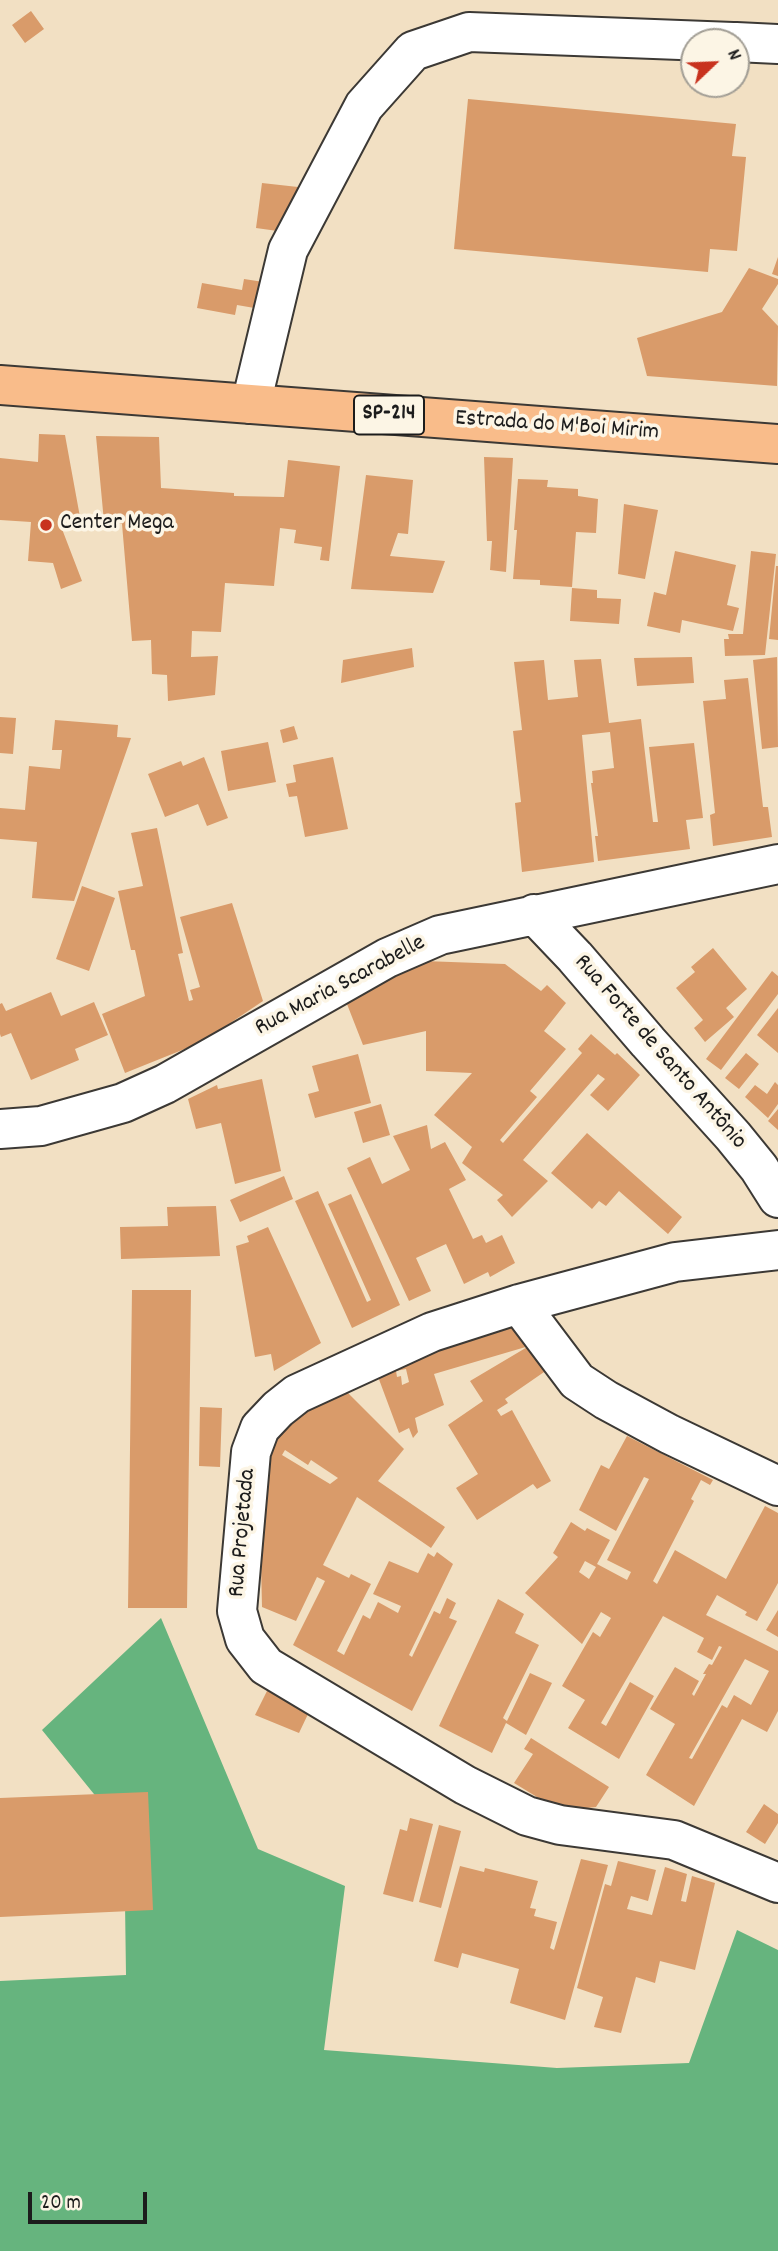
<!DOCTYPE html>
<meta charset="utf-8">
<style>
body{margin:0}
#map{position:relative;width:778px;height:2251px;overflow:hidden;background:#f2e0c3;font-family:Dekko,sans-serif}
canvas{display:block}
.north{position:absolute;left:680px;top:28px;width:70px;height:70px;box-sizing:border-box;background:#fcf5e5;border:2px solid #a29e95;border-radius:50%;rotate:67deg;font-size:19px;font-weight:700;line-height:28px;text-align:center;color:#1c1c1c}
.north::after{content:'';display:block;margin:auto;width:24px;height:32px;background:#c8321e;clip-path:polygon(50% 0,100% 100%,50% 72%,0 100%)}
.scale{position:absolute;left:28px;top:2192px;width:119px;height:32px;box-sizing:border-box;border:4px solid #1c1c1c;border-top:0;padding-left:9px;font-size:21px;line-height:24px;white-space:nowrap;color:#1c1c1c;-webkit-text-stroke:5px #fcf5e5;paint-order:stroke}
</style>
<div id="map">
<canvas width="778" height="2251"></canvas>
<div class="north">N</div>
<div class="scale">20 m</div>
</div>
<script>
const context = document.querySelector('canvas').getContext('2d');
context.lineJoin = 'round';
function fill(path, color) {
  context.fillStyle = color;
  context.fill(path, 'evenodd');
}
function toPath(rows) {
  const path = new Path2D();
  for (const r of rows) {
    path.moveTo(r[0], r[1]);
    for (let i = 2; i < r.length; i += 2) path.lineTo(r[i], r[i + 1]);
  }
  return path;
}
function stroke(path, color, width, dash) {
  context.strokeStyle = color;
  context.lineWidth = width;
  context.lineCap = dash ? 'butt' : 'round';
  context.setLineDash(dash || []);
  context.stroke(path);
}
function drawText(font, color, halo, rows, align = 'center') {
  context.font = font + ' Dekko,sans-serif';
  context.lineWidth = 7;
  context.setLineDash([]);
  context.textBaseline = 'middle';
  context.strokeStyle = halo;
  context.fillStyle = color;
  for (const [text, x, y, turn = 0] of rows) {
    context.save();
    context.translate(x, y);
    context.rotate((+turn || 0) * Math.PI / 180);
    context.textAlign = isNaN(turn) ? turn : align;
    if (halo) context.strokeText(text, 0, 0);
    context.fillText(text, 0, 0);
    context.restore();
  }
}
const forest = toPath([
 [161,1618,258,1849,345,1886,324,2050,557,2068,689,2063,737,1930,778,1950,778,2251,0,2251,0,1981,126,1975,124,1831,42,1730]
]);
const building = toPath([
 [31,11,44,29,25,43,12,25],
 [468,99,736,124,732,156,746,157,737,251,710,249,708,272,454,249],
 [262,183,298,187,292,233,256,228],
 [778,257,778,276,772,274],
 [749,268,778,279,778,284,762,309,778,326,777,386,647,376,637,338,722,312],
 [244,279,270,283,266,310,237,305,235,315,197,308,202,283,242,290],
 [39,434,65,435,82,528,62,529,82,581,61,589,53,563,28,561,31,522,0,520,0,458,38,462],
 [96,436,159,437,161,488,234,493,234,496,284,497,288,460,340,466,329,561,320,560,322,547,294,543,296,530,280,528,274,586,225,583,221,632,192,631,191,657,218,656,215,695,168,701,167,675,152,674,151,640,132,641,122,524,104,522],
 [484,457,513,458,506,572,490,570,492,541,487,541],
 [366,475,413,480,408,534,398,533,390,556,445,561,433,593,351,589],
 [518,479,548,480,547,487,578,489,578,496,598,499,596,533,576,532,572,587,540,585,540,580,513,579,517,530,514,530],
 [624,504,658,510,645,579,618,574],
 [675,551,736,565,727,605,739,608,733,631,682,620,680,633,647,626,654,592,666,595],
 [751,551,776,554,765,655,725,656,724,639,729,639,728,634,743,634],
 [776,566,778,566,778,640,769,639],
 [572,588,597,590,597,598,621,599,619,624,570,621],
 [412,648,414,667,341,683,343,660],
 [692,657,694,683,637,686,634,658],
 [777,657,778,747,762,749,753,660],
 [601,659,609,723,641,719,653,822,658,822,649,747,694,743,703,818,686,820,690,849,598,861,595,836,598,836,591,783,593,783,592,771,614,768,610,732,582,735,594,862,522,872,515,803,521,802,513,731,522,730,514,662,544,660,548,700,578,697,574,660],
 [748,678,763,807,768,807,772,837,713,846,710,815,715,813,703,701,726,699,724,680],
 [0,717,16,718,13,754,0,753],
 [55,720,118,725,117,737,131,738,74,901,32,898,37,842,0,839,0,808,25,810,29,766,60,769,62,750,52,750],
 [294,726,298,739,283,743,280,730],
 [268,742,276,782,228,791,221,751],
 [204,757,228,818,207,826,198,804,165,817,148,774,181,761,183,766],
 [333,757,348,829,305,837,297,796,289,797,286,784,296,782,293,765],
 [157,828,183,953,178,954,189,1001,193,1000,190,990,200,987,180,917,232,903,263,1001,202,1042,125,1073,102,1014,145,996,135,950,131,950,118,891,143,886,131,833],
 [82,886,115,898,89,971,56,959],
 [713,948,747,989,726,1008,734,1017,705,1042,694,1028,703,1020,676,988,695,972,691,967],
 [424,961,505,964,541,991,547,985,566,1003,544,1031,566,1049,530,1091,537,1097,500,1140,503,1143,582,1053,578,1049,591,1034,615,1055,617,1053,640,1075,608,1111,590,1095,605,1079,598,1074,523,1160,548,1181,512,1217,497,1200,503,1195,462,1163,472,1147,434,1115,472,1073,426,1071,426,1031,363,1045,345,999],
 [772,971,778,976,778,994,721,1070,706,1059],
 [51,992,61,1016,94,1002,108,1035,75,1049,79,1060,31,1080,11,1033,1,1037,0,1034,0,1004,2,1003,6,1011],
 [778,1008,778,1053,757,1035],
 [746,1053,759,1064,739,1089,725,1078],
 [358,1054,371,1103,315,1118,308,1094,319,1091,312,1066],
 [262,1079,281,1171,235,1184,221,1123,196,1129,188,1099,217,1085,218,1089],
 [775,1082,778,1085,778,1104,768,1118,745,1097,755,1085,767,1094],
 [381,1104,390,1135,363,1143,354,1112],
 [778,1109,778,1130,768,1121],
 [427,1125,431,1149,445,1142,466,1180,449,1189,473,1239,482,1235,486,1243,502,1235,515,1263,490,1277,488,1272,464,1284,446,1244,416,1258,431,1291,409,1301,347,1168,370,1157,382,1184,410,1170,393,1136],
 [587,1133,682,1217,668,1234,619,1191,606,1206,599,1201,592,1209,551,1173],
 [284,1176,293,1199,240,1222,230,1200],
 [318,1191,367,1302,371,1300,328,1204,351,1194,400,1305,352,1328,295,1201],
 [216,1206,220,1256,121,1259,120,1227,168,1226,167,1207],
 [268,1227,321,1343,274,1371,271,1354,255,1357,236,1246,249,1242,247,1236],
 [132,1290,191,1290,187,1608,128,1608],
 [521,1322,529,1346,434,1374,444,1405,415,1418,418,1432,413,1438,409,1428,399,1433,374,1366],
 [406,1369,409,1382,402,1385,401,1376,397,1377,396,1371],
 [529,1346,547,1370,505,1399,508,1403,497,1410,501,1416,512,1410,551,1481,537,1489,533,1484,477,1520,456,1488,478,1474,448,1425,483,1401,470,1381],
 [334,1379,404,1449,378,1481,445,1527,431,1548,357,1497,323,1565,349,1578,351,1574,371,1584,337,1651,344,1655,363,1615,370,1619,378,1602,398,1613,401,1606,373,1594,389,1561,418,1573,428,1553,434,1557,437,1552,453,1564,409,1655,412,1657,434,1611,440,1614,447,1598,456,1603,449,1618,457,1621,412,1711,293,1645,325,1581,317,1577,296,1621,262,1607,261,1564,263,1506,272,1442],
 [285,1450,308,1465,311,1460,338,1478,330,1484,282,1455],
 [200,1407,222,1408,220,1467,199,1466],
 [627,1436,713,1480,710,1485,701,1480,691,1499,694,1501,653,1581,657,1584,675,1550,726,1579,765,1506,778,1513,778,1583,757,1621,745,1615,747,1612,717,1595,706,1615,778,1651,778,1711,767,1732,742,1719,694,1806,646,1775,675,1724,650,1709,675,1667,699,1681,692,1694,694,1696,706,1674,703,1674,709,1664,712,1665,722,1647,719,1646,712,1660,697,1652,704,1638,663,1616,601,1723,606,1726,630,1682,654,1696,619,1759,568,1728,585,1700,562,1686,593,1632,600,1637,611,1618,601,1612,582,1644,525,1593,558,1557,553,1553,571,1522,585,1531,587,1528,610,1540,597,1564,627,1580,631,1572,607,1560,649,1479,644,1477,616,1531,579,1510,601,1465,609,1469],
 [585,1561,596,1567,589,1579,579,1572],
 [745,1659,769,1671,751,1705,734,1695,727,1708,722,1705,692,1759,689,1758],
 [498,1599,524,1614,515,1633,539,1645,503,1718,507,1721,530,1673,552,1683,526,1735,506,1723,492,1753,439,1726],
 [778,1610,778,1637,766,1630],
 [268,1689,309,1712,299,1733,255,1715],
 [531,1738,609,1787,596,1807,560,1811,514,1783,533,1754,524,1749],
 [148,1792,153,1910,0,1917,0,1798],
 [764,1804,778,1814,778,1823,765,1844,746,1832],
 [410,1818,433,1824,413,1902,383,1894,400,1829,407,1831],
 [439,1825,461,1831,441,1908,419,1902],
 [581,1859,608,1865,565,2020,510,2003,519,1969,462,1953,458,1968,434,1961,460,1866,484,1872,485,1868,538,1881,530,1908,536,1909,534,1916,557,1922,550,1948,554,1950],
 [618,1861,656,1870,648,1901,631,1896,627,1909,652,1915,665,1867,687,1874,681,1901,686,1902,692,1876,715,1883,695,1970,660,1961,655,1983,636,1977,621,2033,594,2027,603,1997,577,1988,605,1884,611,1886]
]);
const minor = toPath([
 [736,42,778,44],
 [251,404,288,250,364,106,413,51,469,32,733,42],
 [534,914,575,957,648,1042,733,1136,759,1168,778,1198],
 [0,1129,41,1126,123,1103,165,1084,387,958,440,935,778,864],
 [778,1250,675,1262,519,1304,432,1332,297,1394,278,1409,260,1428,251,1452,237,1611,245,1639,266,1666,465,1785,527,1816,560,1825,674,1840,778,1883],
 [519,1304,577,1381,606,1400,669,1434,778,1486]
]);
const major = toPath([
 [0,385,778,444]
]);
const markers = [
 [46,525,7,"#c8321e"]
];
const shields = [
 [389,415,70]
];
const shieldNames = [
 ["SP-214",389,415]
];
const streetNames = [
 ["Estrada do M'Boi Mirim",557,427,4],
 ["Rua Maria Scarabelle",341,987,-28],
 ["Rua Forte de Santo Antônio",659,1053,49],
 ["Rua Projetada",244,1533,-85]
];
const poiNames = [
 ["Center Mega",60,525]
];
fill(forest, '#66b47e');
fill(building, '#d99b6a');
stroke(minor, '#3c3935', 42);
stroke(major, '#3c3935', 42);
stroke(minor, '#fff', 38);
stroke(major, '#f9bc8a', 38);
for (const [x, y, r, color] of markers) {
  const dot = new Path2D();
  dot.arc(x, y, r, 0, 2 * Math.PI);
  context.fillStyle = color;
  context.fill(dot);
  stroke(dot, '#fcf5e5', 2.5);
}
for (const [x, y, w] of shields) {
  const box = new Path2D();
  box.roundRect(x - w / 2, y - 19.5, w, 39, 5);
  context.fillStyle = '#fcf5e5';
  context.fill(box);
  stroke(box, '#1c1c1c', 2);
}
drawText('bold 23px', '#1c1c1c', null, shieldNames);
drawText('24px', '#1c1c1c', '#fcf5e5', streetNames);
drawText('24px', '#1c1c1c', '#fcf5e5', poiNames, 'left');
</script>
